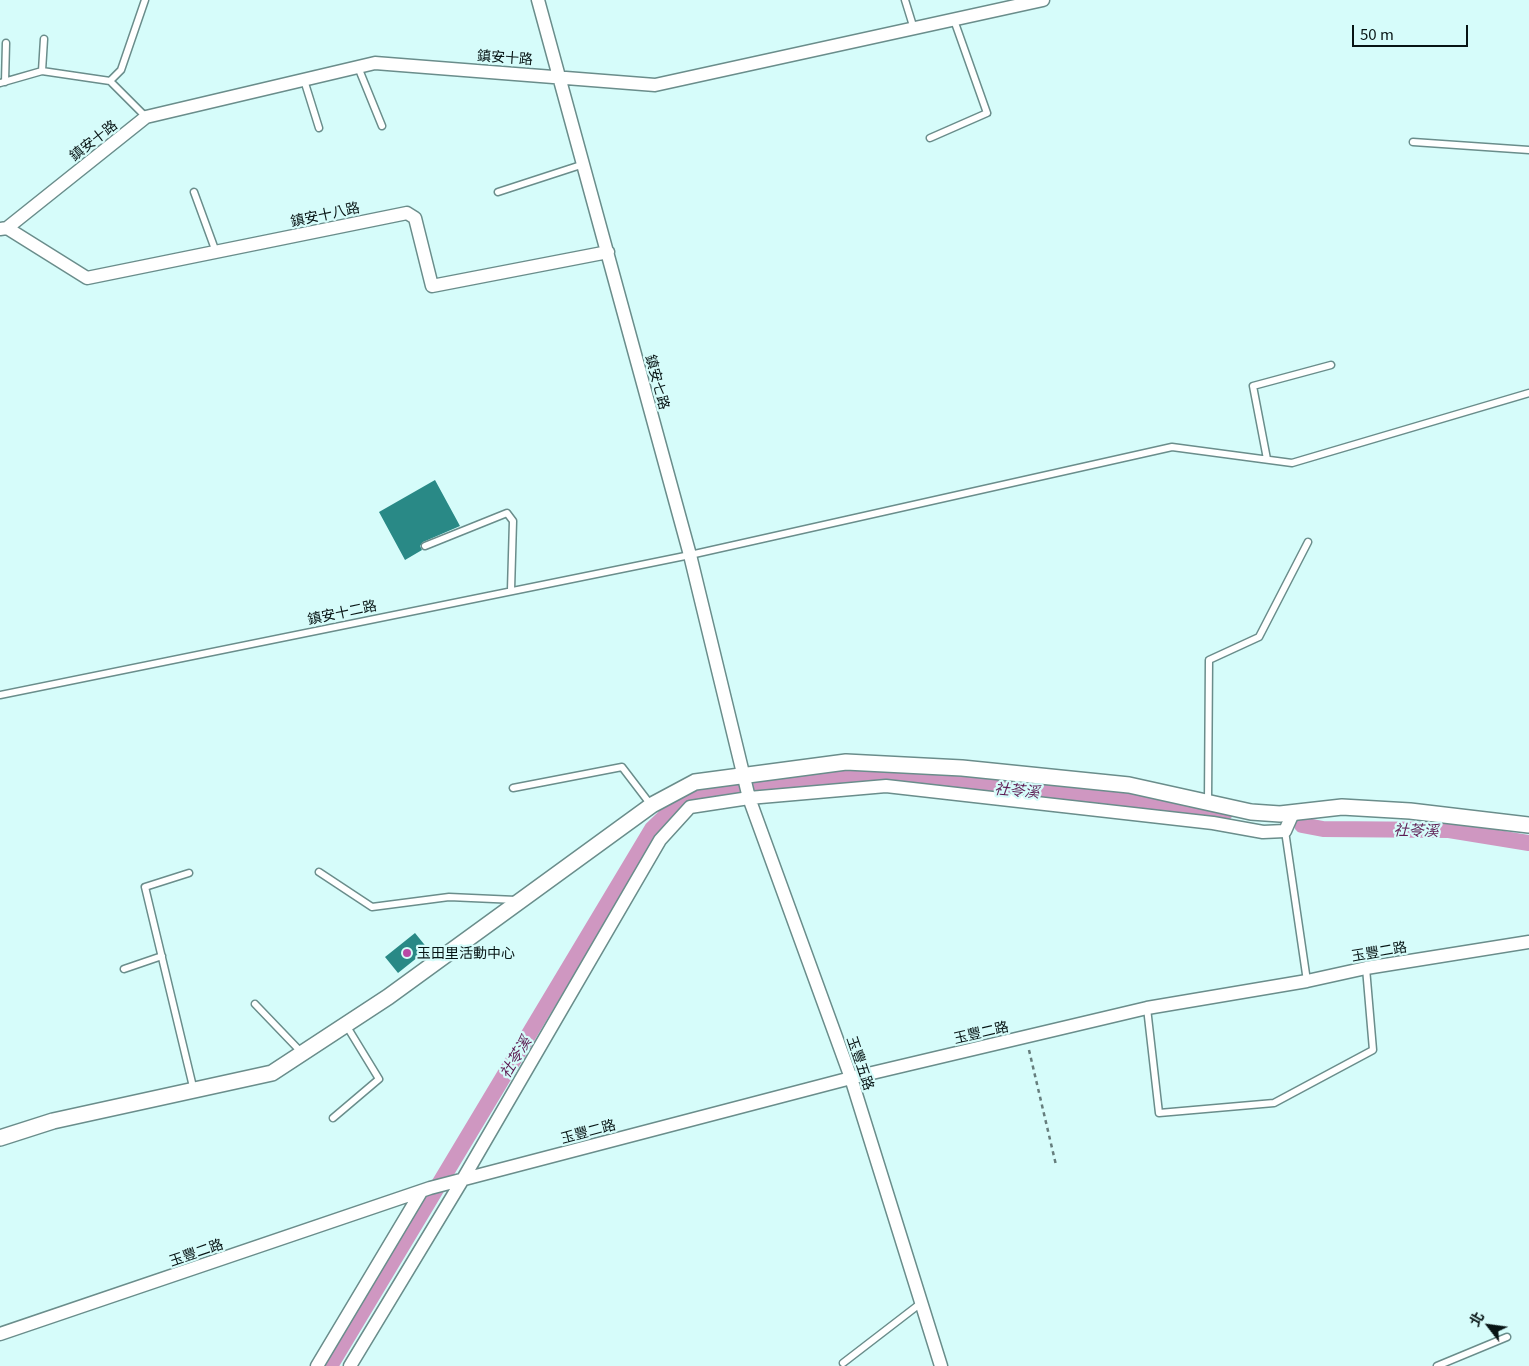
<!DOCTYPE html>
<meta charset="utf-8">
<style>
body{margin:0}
#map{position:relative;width:1529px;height:1366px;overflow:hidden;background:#d6fcfa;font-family:Georgia,"Noto Sans TC",serif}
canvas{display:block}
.north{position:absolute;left:1464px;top:1301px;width:50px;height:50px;-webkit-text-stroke:4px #d6fcfa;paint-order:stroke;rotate:300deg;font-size:14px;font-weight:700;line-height:20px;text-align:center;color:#071414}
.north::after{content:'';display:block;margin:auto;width:18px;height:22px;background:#071414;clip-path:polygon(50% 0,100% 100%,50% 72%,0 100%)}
.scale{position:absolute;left:1352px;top:25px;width:116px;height:22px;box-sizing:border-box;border:2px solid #071414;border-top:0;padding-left:6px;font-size:15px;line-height:18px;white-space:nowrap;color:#071414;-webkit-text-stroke:4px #d6fcfa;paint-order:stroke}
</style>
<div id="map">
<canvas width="1529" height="1366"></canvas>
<div class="north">北</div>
<div class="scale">50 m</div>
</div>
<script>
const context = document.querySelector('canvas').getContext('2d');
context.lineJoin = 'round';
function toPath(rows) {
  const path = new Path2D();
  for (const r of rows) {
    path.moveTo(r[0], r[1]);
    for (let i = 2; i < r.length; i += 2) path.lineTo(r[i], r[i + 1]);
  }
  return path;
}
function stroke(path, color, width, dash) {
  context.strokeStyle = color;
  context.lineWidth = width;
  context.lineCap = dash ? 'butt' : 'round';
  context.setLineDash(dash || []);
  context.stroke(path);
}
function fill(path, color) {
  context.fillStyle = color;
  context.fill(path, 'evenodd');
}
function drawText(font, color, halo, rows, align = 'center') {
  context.font = font + ' Georgia,"Noto Sans TC",serif';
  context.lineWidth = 4.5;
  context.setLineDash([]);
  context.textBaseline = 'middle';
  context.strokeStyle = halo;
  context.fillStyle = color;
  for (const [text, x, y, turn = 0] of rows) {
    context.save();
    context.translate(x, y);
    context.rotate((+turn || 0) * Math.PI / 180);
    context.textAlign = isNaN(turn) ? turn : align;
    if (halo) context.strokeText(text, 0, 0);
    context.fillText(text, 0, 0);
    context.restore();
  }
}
const canal = toPath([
 [760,786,854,775,1160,802,1225,813],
 [1302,825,1323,829,1449,830,1529,843],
 [330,1366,652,829,676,806,714,791,734,789]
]);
const building = toPath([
 [435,480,460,526,423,542,420,546,422,550,405,560,379,512],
 [415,933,428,949,398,973,385,957]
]);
const path = toPath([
 [1029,1050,1056,1165]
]);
const service = toPath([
 [905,0,914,29],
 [358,67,382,126],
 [42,71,44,39],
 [304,80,319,128],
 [110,81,121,70,145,0],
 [5,82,6,43],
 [0,83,42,71,110,81,146,117],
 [930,138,987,113,954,20],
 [1413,142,1529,150],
 [194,192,216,252],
 [498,192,584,164],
 [1267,459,1253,386,1331,365],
 [425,546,507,513,513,521,511,590],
 [0,695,690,555,1172,447,1292,463,1529,393],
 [513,788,622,767,651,805],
 [1208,801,1209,660,1259,637,1308,542],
 [1285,831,1307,981],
 [319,872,372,907,449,897,516,900],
 [189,873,145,887,194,1091],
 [124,969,162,956],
 [255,1004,303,1054],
 [1147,1008,1159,1113,1274,1103,1373,1050,1366,968],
 [333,1118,379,1079,346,1025],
 [843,1363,921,1303],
 [1437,1366,1507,1337]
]);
const minor = toPath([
 [538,0,690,555,749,798,851,1078,941,1366],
 [7,228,87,278,407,213,415,218,432,286,608,252],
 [0,229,7,228,146,117,375,63,655,85,1043,0],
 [0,1334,430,1188,851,1078,1147,1008,1307,981,1366,968,1529,942],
 [317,1366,421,1192],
 [350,1366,463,1179,660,840,690,807,749,798,886,786,1213,823,1263,832,1285,831,1293,813]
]);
const tertiary = toPath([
 [0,1138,53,1121,272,1073,388,997,652,805,695,782,846,762,962,768,1129,785,1251,812,1280,814,1342,807,1410,811,1529,825]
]);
const markers = [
 [407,953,5,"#b948a5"]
];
const streetNames = [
 ["鎮安十路",505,57,4],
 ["鎮安十路",93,140,-38],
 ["鎮安十八路",325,214,-12],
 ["鎮安七路",658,382,75],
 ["鎮安十二路",342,612,-12],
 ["玉豐二路",1379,951,-10],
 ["玉豐二路",981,1032,-13],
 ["玉豐五路",861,1063,71],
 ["玉豐二路",588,1131,-15],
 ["玉豐二路",196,1252,-19]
];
const poiNames = [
 ["玉田里活動中心",417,953]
];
const waterNames = [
 ["社苓溪",1017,790,5],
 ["社苓溪",1416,830,1],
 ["社苓溪",515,1057,-59]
];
stroke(canal, '#cf97c1', 16);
fill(building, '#298986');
stroke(service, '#6a8d8b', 9);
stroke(minor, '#6a8d8b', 15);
stroke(tertiary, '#6a8d8b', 18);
stroke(path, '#667e7d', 2.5, [4, 4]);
stroke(service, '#fff', 6);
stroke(minor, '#fff', 12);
stroke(tertiary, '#fff', 15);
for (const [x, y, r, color] of markers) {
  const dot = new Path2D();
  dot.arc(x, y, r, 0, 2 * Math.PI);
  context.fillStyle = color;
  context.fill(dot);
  stroke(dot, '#d6fcfa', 2);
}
drawText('14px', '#071414', '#d6fcfa', streetNames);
drawText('14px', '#071414', '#d6fcfa', poiNames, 'left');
drawText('italic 15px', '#5e1c53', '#d6fcfa', waterNames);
</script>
